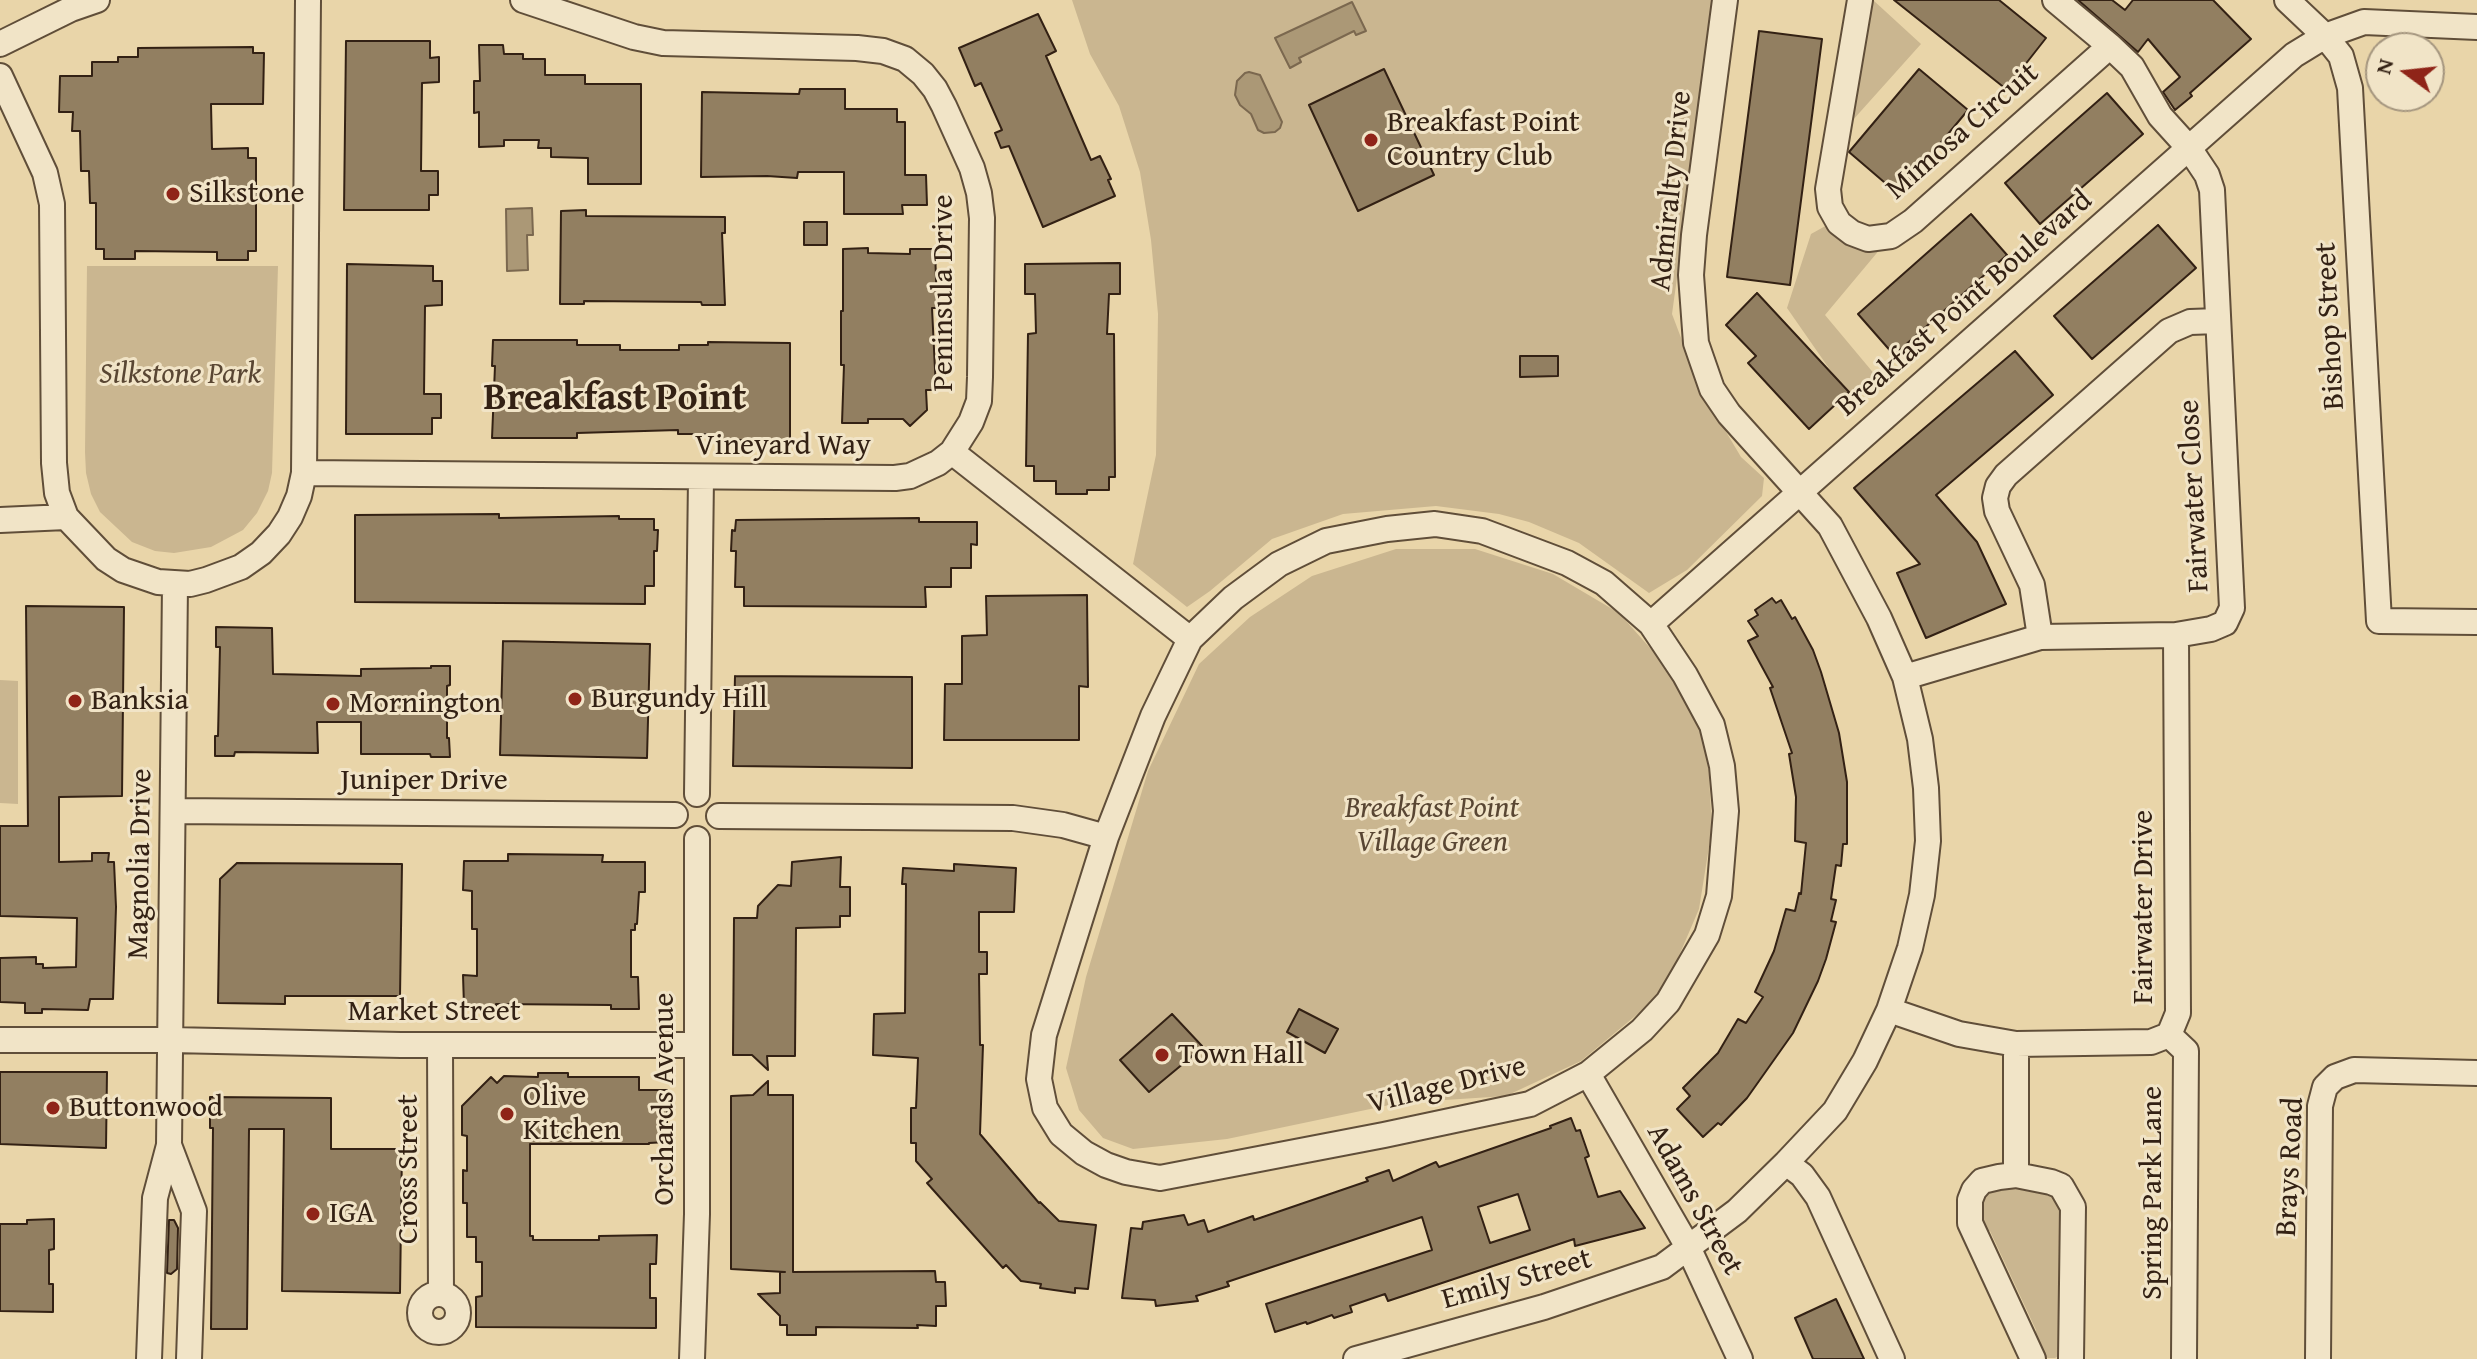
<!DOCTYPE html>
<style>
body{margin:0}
#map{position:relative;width:2477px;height:1359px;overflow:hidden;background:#e9d5a9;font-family:"Gentium Book Plus",serif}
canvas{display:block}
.north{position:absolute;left:2365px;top:32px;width:80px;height:80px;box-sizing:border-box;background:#f1e4c7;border:2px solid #a5967f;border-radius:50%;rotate:285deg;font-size:22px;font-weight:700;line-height:32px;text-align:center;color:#332114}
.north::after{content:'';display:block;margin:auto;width:28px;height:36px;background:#8f2418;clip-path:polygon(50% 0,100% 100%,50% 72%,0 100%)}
</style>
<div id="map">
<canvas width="2477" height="1359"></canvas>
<div class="north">N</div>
</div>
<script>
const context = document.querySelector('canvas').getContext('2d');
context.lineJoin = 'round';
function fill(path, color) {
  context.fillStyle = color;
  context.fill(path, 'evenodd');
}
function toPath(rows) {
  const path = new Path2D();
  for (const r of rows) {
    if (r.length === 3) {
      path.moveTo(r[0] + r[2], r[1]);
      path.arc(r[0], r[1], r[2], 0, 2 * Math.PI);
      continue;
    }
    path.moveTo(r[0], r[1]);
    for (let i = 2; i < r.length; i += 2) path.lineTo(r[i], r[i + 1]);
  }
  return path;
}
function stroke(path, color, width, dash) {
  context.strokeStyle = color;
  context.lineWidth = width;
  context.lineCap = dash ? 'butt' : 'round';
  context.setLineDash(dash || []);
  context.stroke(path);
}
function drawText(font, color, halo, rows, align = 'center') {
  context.font = font + ' "Gentium Book Plus",serif';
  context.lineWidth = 6;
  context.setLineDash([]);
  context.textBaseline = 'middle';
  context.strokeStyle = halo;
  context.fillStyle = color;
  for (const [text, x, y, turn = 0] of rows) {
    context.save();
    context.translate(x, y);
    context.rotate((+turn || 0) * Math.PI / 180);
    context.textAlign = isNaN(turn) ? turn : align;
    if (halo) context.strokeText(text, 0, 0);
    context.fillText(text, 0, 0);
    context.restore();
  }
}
const green = toPath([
 [1072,0,1715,0,1672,314,1700,388,1741,457,1764,478,1762,496,1687,570,1649,593,1579,543,1529,522,1499,514,1436,506,1343,514,1272,539,1210,591,1187,607,1133,564,1156,455,1158,314,1151,240,1140,172,1119,106,1090,54],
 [1869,0,1873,0,1921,44,1852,121],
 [1829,224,1881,248,1825,315,1876,376,1851,400,1787,308,1811,234],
 [87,266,278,266,272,473,268,491,257,513,243,530,211,547,174,553,155,551,132,542,100,512,91,494,86,473,85,452],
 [1396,549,1475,549,1553,574,1619,613,1666,666,1707,743,1712,828,1699,909,1663,993,1581,1061,1506,1096,1399,1103,1227,1139,1133,1149,1103,1138,1079,1110,1066,1068,1086,977,1148,771,1199,664,1250,617,1312,576],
 [0,680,18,681,18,804,0,803],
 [2000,1186,2046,1189,2056,1193,2067,1221,2059,1223,2058,1332,2064,1336,2062,1354,2055,1358,2048,1358,2039,1355,2035,1337,2036,1330,1990,1231,1981,1231,1977,1201,1983,1193]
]);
const water = toPath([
 [1352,2,1366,31,1356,35,1354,31,1299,58,1301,62,1290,68,1275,38,1352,2],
 [1249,72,1260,75,1282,122,1280,128,1275,132,1264,133,1258,130,1251,114,1240,105,1235,95,1237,81,1245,73,1249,72],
 [532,208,533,235,527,235,528,270,507,271,506,209,532,208]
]);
const building = toPath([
 [1894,0,1999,0,2046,38,2006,89,1894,0],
 [2078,0,2112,0,2125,10,2133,0,2213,0,2251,39,2190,93,2192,96,2175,110,2163,92,2180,77,2148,39,2138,52,2078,0],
 [1038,14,1056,51,1046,56,1091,160,1100,156,1111,179,1108,180,1115,196,1043,227,1009,146,1001,148,995,133,1002,130,981,83,975,86,959,48,1038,14],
 [1759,31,1822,39,1790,285,1727,277,1759,31],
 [346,41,430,41,430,58,439,57,439,82,422,83,421,171,438,171,438,195,429,195,429,210,344,210,346,41],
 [479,45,503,45,504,54,523,54,523,59,545,59,545,75,585,75,585,84,641,84,641,184,588,184,588,158,551,157,551,148,538,148,539,140,504,140,504,146,479,147,479,112,474,113,474,81,480,81,479,45],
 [253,47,253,53,264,53,263,104,211,104,212,149,248,148,248,158,256,158,256,251,248,251,248,260,217,260,217,252,135,251,135,259,104,259,104,249,96,249,96,203,90,203,89,171,81,171,80,131,72,131,73,112,59,112,60,76,92,76,92,62,118,62,118,57,138,57,138,48,253,47],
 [1384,69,1434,175,1358,211,1309,105,1384,69],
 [1919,69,1968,110,1898,194,1849,152,1919,69],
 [800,89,845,89,845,109,897,109,897,122,905,122,905,175,926,175,927,205,902,205,903,214,844,214,844,172,798,172,797,178,767,176,701,177,702,92,799,94,800,89],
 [2107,93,2143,134,2040,224,2005,183,2107,93],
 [586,210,586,216,725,217,725,233,722,233,725,305,702,305,701,302,584,301,584,304,560,304,561,211,586,210],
 [1971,214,2007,255,1894,355,1858,314,1971,214],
 [804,222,827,222,827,245,804,245,804,222],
 [2158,225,2196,268,2092,359,2054,316,2158,225],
 [868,248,868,253,910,254,910,249,935,249,937,308,932,308,936,390,926,390,927,410,910,426,903,419,868,419,868,423,842,423,844,365,841,365,841,311,843,311,843,249,868,248],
 [1120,263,1120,294,1109,294,1107,334,1114,334,1115,477,1109,477,1109,490,1087,490,1087,494,1056,494,1056,481,1034,481,1034,466,1026,466,1028,334,1036,333,1035,294,1025,294,1025,264,1120,263],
 [347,264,433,266,433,281,442,281,442,305,425,306,424,394,441,394,441,418,432,418,432,434,346,434,347,264],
 [1757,293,1849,392,1809,429,1748,363,1756,356,1726,325,1757,293],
 [493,340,577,340,577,345,620,345,620,350,679,350,679,345,708,345,708,342,790,343,790,440,708,440,708,434,678,434,678,430,577,433,577,438,492,438,495,366,492,366,493,340],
 [2015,351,2053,395,1936,495,1977,542,2006,604,1926,638,1897,573,1920,564,1854,488,2015,351],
 [1520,356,1558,356,1558,376,1520,377,1520,356],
 [499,514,499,518,619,516,619,519,654,519,654,530,658,530,657,551,654,551,654,586,645,586,645,604,355,602,355,515,499,514],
 [919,518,919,522,977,522,977,545,971,544,971,568,951,568,951,587,925,587,926,607,744,606,744,587,735,587,736,551,731,551,732,530,735,531,736,520,919,518],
 [1087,595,1088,687,1079,686,1079,740,944,740,945,684,962,684,962,636,987,635,986,596,1087,595],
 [1772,598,1776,603,1781,600,1792,619,1795,617,1813,650,1821,672,1839,733,1847,782,1847,844,1843,844,1841,866,1836,865,1831,899,1836,900,1831,921,1836,922,1826,959,1818,981,1793,1033,1747,1098,1721,1125,1718,1123,1703,1137,1677,1109,1690,1096,1683,1088,1718,1053,1738,1019,1746,1023,1763,997,1755,992,1774,951,1786,909,1795,911,1799,893,1801,894,1806,843,1795,841,1796,797,1789,754,1792,753,1770,688,1773,687,1748,641,1758,636,1748,621,1758,615,1755,610,1772,598],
 [26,606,124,607,122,796,59,797,59,862,92,861,92,853,109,853,108,862,114,862,116,907,113,999,90,999,88,1010,42,1009,42,1013,25,1013,25,1003,0,1002,0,958,36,957,36,964,43,964,43,968,76,967,77,918,0,916,0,826,28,826,26,606],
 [216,627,272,628,273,674,361,676,361,669,431,668,431,666,450,666,450,685,447,686,447,738,449,738,450,757,431,757,430,754,361,754,361,722,317,722,318,753,235,752,234,756,215,756,215,736,218,736,220,647,216,647,216,627],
 [503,641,650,644,647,758,500,755,503,641],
 [735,676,912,677,912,768,733,766,735,676],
 [508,854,603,855,602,862,645,862,645,892,639,892,637,924,635,924,635,930,631,930,631,977,638,977,639,1009,611,1009,611,1005,496,1004,496,1008,464,1006,463,975,477,976,477,929,472,929,472,891,463,890,464,861,508,861,508,854],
 [841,857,840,887,850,887,850,916,840,916,840,927,796,928,795,1056,767,1056,768,1070,752,1055,733,1055,734,918,757,918,758,906,778,885,791,886,792,862,841,857],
 [237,863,402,864,400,996,285,996,285,1004,218,1003,220,879,237,863],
 [954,864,1016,868,1014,912,979,912,979,952,987,952,987,974,979,974,980,1045,983,1045,980,1134,1039,1203,1040,1202,1059,1221,1096,1225,1088,1289,1075,1288,1075,1293,1040,1288,1041,1284,1021,1281,1006,1265,1003,1268,927,1183,932,1179,916,1161,916,1143,911,1143,911,1108,916,1108,918,1058,873,1055,874,1014,905,1013,906,884,902,884,903,868,954,871,954,864],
 [1299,1009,1338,1029,1325,1053,1287,1032,1299,1009],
 [1172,1014,1202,1046,1190,1058,1149,1092,1120,1060,1172,1014],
 [0,1072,107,1072,106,1148,0,1144,0,1072],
 [538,1073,568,1073,568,1077,639,1077,639,1090,667,1090,667,1142,649,1143,649,1144,530,1144,530,1236,533,1236,533,1240,599,1240,599,1236,657,1235,656,1264,650,1264,650,1298,656,1298,656,1328,476,1327,476,1297,482,1296,482,1262,476,1262,476,1237,467,1237,467,1203,463,1203,463,1170,467,1171,467,1136,462,1135,462,1106,491,1077,497,1083,504,1076,538,1077,538,1073],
 [768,1081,768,1095,793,1095,793,1272,935,1271,936,1282,945,1282,946,1306,936,1306,936,1326,917,1325,918,1328,816,1327,816,1335,787,1335,787,1325,780,1325,780,1316,758,1294,780,1293,780,1272,785,1272,731,1269,731,1096,753,1095,768,1081],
 [210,1097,331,1098,331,1149,402,1149,400,1293,282,1291,284,1129,249,1129,247,1329,211,1329,213,1128,210,1128,210,1097],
 [1571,1118,1576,1131,1580,1130,1589,1156,1585,1158,1598,1197,1620,1191,1645,1228,1575,1246,1574,1239,1388,1301,1385,1294,1350,1306,1352,1312,1334,1318,1332,1315,1307,1324,1306,1322,1275,1332,1266,1304,1432,1250,1422,1217,1227,1282,1229,1286,1196,1296,1198,1301,1156,1306,1155,1300,1122,1298,1131,1228,1142,1229,1143,1222,1184,1215,1188,1225,1204,1220,1208,1232,1253,1216,1254,1220,1368,1181,1366,1178,1389,1170,1393,1181,1436,1162,1439,1167,1551,1128,1550,1126,1571,1118],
 [1518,1194,1530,1230,1490,1243,1478,1207,1518,1194],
 [54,1219,54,1249,49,1250,49,1284,53,1284,53,1312,0,1311,0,1224,27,1224,27,1220,54,1219],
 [169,1220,174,1220,178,1228,177,1269,171,1274,167,1273,169,1220],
 [1836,1299,1864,1359,1813,1359,1795,1318,1836,1299]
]);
const minor = toPath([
 [1860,0,1828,189,1830,207,1839,223,1852,233,1868,239,1891,236,1913,221,2110,46],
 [2287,0,2325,36,2341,56,2350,88,2379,621,2477,622],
 [0,44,71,9,97,0],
 [0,76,45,173,52,204,54,463,57,493,66,517,106,559,123,570,158,582,190,584,206,580,241,567,261,553,279,534,290,517,299,496,304,473,308,0],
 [952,452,1190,639],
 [304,473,895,478,910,476,938,463,952,452,971,422,979,401,980,377,982,218,979,193,972,168,944,106,935,89,923,74,905,59,883,51,857,48,663,43,634,37,523,0],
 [0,520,66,517],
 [1435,524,1482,531,1567,563,1604,583,1651,624,1685,675,1712,725,1722,766,1726,811,1719,896,1707,935,1668,1002,1642,1030,1588,1074,1530,1104,1384,1135,1160,1178,1126,1172,1106,1165,1084,1153,1061,1134,1045,1108,1039,1079,1044,1035,1106,837,1153,716,1190,639,1233,598,1279,564,1326,541,1387,529,1435,524],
 [1651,624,2294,55,2325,36,2364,22,2477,27],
 [2040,637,2032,585,1997,511,1995,498,1998,486,2006,475,2169,331,2190,322,2218,321],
 [1905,677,2040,637,2176,635,2211,629,2225,623,2232,608,2212,190,2207,175,2189,148,2160,116,2132,67,2110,46,2055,0],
 [697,794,701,478],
 [174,811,675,815],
 [719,816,1013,818,1063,825,1106,837],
 [1889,1010,1959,1034,2016,1044,2151,1042,2169,1035,2178,1013,2176,635],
 [2169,1035,2186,1051,2184,1359],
 [0,1040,171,1040,401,1045,697,1045],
 [2016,1044,2016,1175],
 [440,1045,441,1294],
 [1588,1074,1688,1247,1740,1359],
 [169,1145,194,1211,189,1359],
 [1786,1163,1802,1175,1818,1197,1892,1359],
 [439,1313,19],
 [149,1359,155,1198,169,1145,175,584],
 [692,1359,697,1214,697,839],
 [1356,1359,1544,1307,1662,1267,1737,1211,1786,1163,1835,1111,1865,1061,1889,1010,1910,948,1922,895,1928,841,1926,788,1920,739,1905,677,1879,618,1830,526,1729,414,1712,389,1696,343,1691,275,1694,235,1725,0],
 [2033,1359,1970,1223,1970,1200,1974,1190,1982,1181,1999,1177,2016,1175,2051,1182,2061,1186,2073,1207,2071,1359],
 [2318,1359,2320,1106,2325,1087,2335,1077,2354,1070,2477,1073]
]);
const markers = [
 [1371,140,8,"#8f2418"],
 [173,194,8,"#8f2418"],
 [575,699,8,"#8f2418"],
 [75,701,8,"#8f2418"],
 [333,704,8,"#8f2418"],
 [1162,1055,8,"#8f2418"],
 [53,1108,8,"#8f2418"],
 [507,1114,8,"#8f2418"],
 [313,1214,8,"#8f2418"]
];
const poiNames = [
 ["Breakfast Point",1387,123],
 ["Country Club",1387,157],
 ["Silkstone",189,194],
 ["Burgundy Hill",591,699],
 ["Banksia",91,701],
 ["Mornington",349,704],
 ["Town Hall",1178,1055],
 ["Olive",523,1097],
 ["Kitchen",523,1131],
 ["Buttonwood",69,1108],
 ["IGA",329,1214]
];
const streetNames = [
 ["Mimosa Circuit",1963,132,-41],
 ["Admiralty Drive",1672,191,-84],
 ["Peninsula Drive",944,293,-90],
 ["Breakfast Point Boulevard",1965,304,-41],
 ["Bishop Street",2331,326,-93],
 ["Vineyard Way",783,446],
 ["Fairwater Close",2195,496,-93],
 ["Juniper Drive",424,781],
 ["Magnolia Drive",141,864,-89],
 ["Fairwater Drive",2144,907,-90],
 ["Market Street",434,1012],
 ["Village Drive",1447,1086,-14],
 ["Orchards Avenue",665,1099,-90],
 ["Brays Road",2291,1167,-87],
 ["Cross Street",409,1169,-90],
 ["Spring Park Lane",2153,1193,-90],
 ["Adams Street",1694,1200,61],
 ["Emily Street",1517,1280,-16]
];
const parkNames = [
 ["Silkstone Park",180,375],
 ["Breakfast Point",1432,809],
 ["Village Green",1432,843]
];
const districtNames = [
 ["Breakfast Point",615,399]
];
fill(green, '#cab690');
fill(water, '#ab9876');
stroke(water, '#7b684f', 2);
fill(building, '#927f61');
stroke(building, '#332114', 2);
stroke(minor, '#604e39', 28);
stroke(minor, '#f1e4c7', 24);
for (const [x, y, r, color] of markers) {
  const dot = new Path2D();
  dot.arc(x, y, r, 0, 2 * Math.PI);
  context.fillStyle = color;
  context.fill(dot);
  stroke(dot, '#f1e4c7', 3);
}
drawText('30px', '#332114', '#f1e4c7', poiNames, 'left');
drawText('30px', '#332114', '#f1e4c7', streetNames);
drawText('italic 30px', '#594633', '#f1e4c7', parkNames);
drawText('bold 38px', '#332114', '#f1e4c7', districtNames);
</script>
